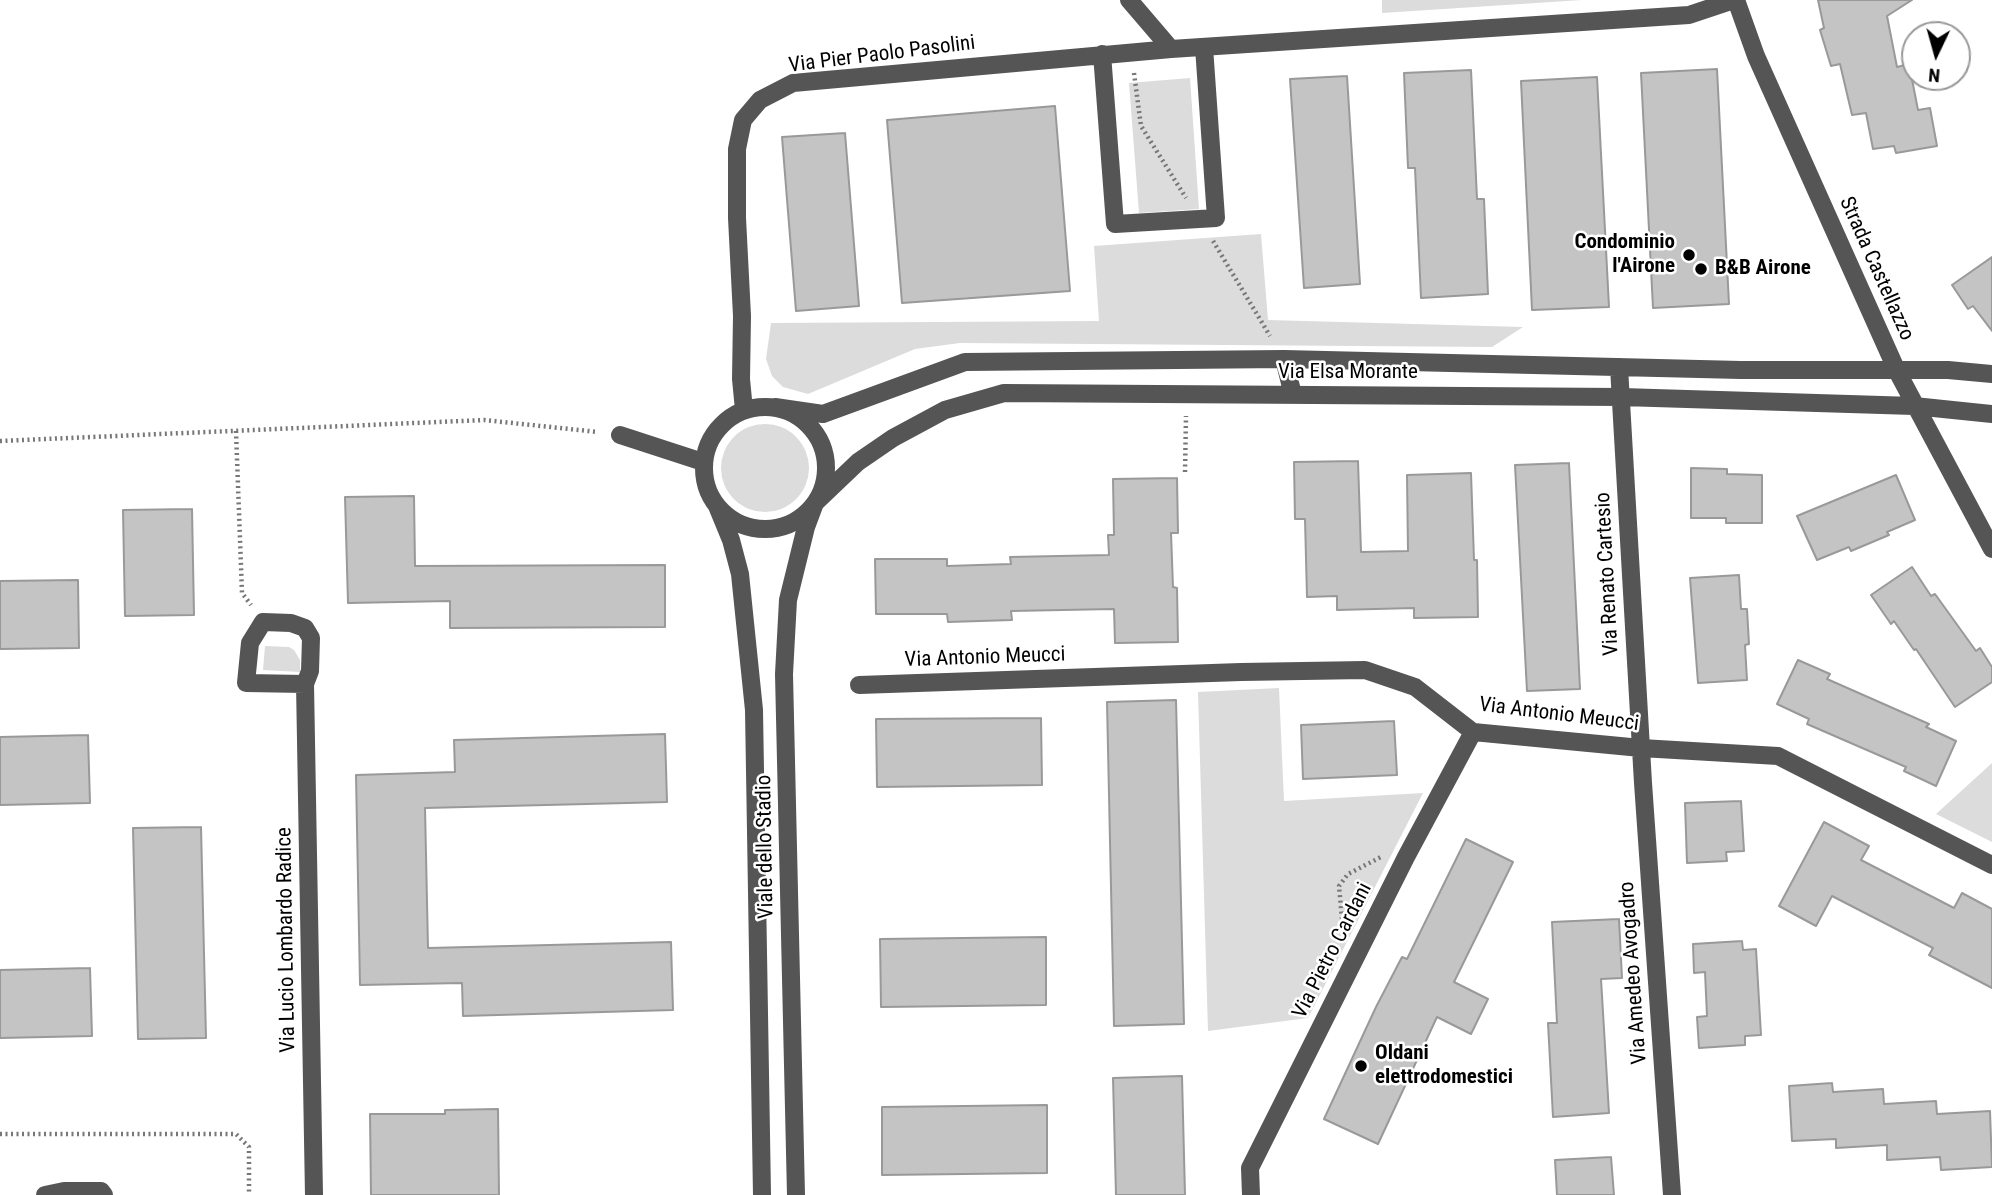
<!DOCTYPE html>
<style>
body{margin:0}
#map{position:relative;width:1992px;height:1195px;overflow:hidden;background:#fff;font-family:"Roboto Condensed",sans-serif}
canvas{display:block}
.north{position:absolute;left:1901px;top:21px;width:70px;height:70px;box-sizing:border-box;background:#fff;border:2px solid #999;border-radius:50%;rotate:185deg;font-size:19px;font-weight:700;line-height:28px;text-align:center;color:#000}
.north::after{content:'';display:block;margin:auto;width:24px;height:32px;background:#000;clip-path:polygon(50% 0,100% 100%,50% 72%,0 100%)}
</style>
<div id="map">
<canvas width="1992" height="1195"></canvas>
<div class="north">N</div>
</div>
<script>
const context = document.querySelector('canvas').getContext('2d');
context.lineJoin = 'round';
function fill(path, color) {
  context.fillStyle = color;
  context.fill(path, 'evenodd');
}
function toPath(rows) {
  const path = new Path2D();
  for (const r of rows) {
    if (r.length === 3) {
      path.moveTo(r[0] + r[2], r[1]);
      path.arc(r[0], r[1], r[2], 0, 2 * Math.PI);
      continue;
    }
    path.moveTo(r[0], r[1]);
    for (let i = 2; i < r.length; i += 2) path.lineTo(r[i], r[i + 1]);
  }
  return path;
}
function stroke(path, color, width, dash) {
  context.strokeStyle = color;
  context.lineWidth = width;
  context.lineCap = dash ? 'butt' : 'round';
  context.setLineDash(dash || []);
  context.stroke(path);
}
function drawText(font, color, halo, rows, align = 'center') {
  context.font = font + ' "Roboto Condensed",sans-serif';
  context.lineWidth = 5;
  context.setLineDash([]);
  context.textBaseline = 'middle';
  context.strokeStyle = halo;
  context.fillStyle = color;
  for (const [text, x, y, turn = 0] of rows) {
    context.save();
    context.translate(x, y);
    context.rotate((+turn || 0) * Math.PI / 180);
    context.textAlign = isNaN(turn) ? turn : align;
    if (halo) context.strokeText(text, 0, 0);
    context.fillText(text, 0, 0);
    context.restore();
  }
}
const green = toPath([
 [1382,0,1582,0,1382,13],
 [1190,78,1199,209,1139,213,1129,83],
 [1261,234,1268,320,1523,327,1492,347,960,343,915,349,808,394,783,387,772,376,766,359,771,323,1099,321,1094,246],
 [765,468,44],
 [265,646,289,647,294,650,300,660,300,672,263,670],
 [1279,688,1284,801,1423,793,1308,1018,1208,1031,1198,692],
 [1992,763,1992,842,1936,814]
]);
const building = toPath([
 [1818,0,1912,0,1887,16,1897,67,1909,64,1918,110,1930,108,1937,146,1896,153,1894,146,1873,149,1866,113,1852,115,1840,64,1831,66,1820,30,1824,28,1818,0],
 [1717,69,1729,304,1653,308,1641,73,1717,69],
 [1471,70,1477,199,1484,199,1488,294,1421,298,1415,168,1408,168,1404,73,1471,70],
 [1347,76,1360,284,1304,288,1290,79,1347,76],
 [1597,77,1609,307,1532,310,1521,81,1597,77],
 [1055,106,1070,291,902,303,887,120,1055,106],
 [845,133,859,306,796,311,782,137,845,133],
 [1992,257,1992,331,1973,306,1968,309,1952,285,1992,257],
 [1358,461,1361,552,1408,551,1407,475,1471,473,1474,560,1477,560,1478,617,1414,618,1414,608,1337,610,1337,596,1307,597,1305,519,1295,519,1294,462,1358,461],
 [1569,463,1580,689,1527,691,1515,465,1569,463],
 [1691,468,1727,469,1727,474,1762,475,1762,523,1726,523,1726,518,1691,518,1691,468],
 [1896,475,1915,520,1887,532,1889,535,1851,551,1849,547,1817,560,1797,516,1896,475],
 [1177,478,1178,533,1171,533,1173,587,1177,588,1178,642,1115,643,1114,609,1011,611,1012,620,948,622,947,614,876,614,875,559,947,559,947,566,1011,564,1010,557,1109,555,1108,535,1114,535,1113,479,1177,478],
 [414,496,415,566,665,565,665,627,450,628,450,601,348,603,345,497,414,496],
 [192,509,194,615,125,616,123,510,192,509],
 [1912,567,1931,596,1935,594,1976,651,1980,648,1992,667,1992,682,1955,707,1916,649,1914,650,1894,621,1891,624,1871,595,1912,567],
 [1739,575,1741,609,1747,609,1749,644,1745,645,1747,680,1698,683,1690,578,1739,575],
 [78,580,79,648,0,649,0,581,78,580],
 [1798,660,1830,674,1827,679,1929,724,1926,727,1956,741,1936,786,1904,771,1906,767,1807,724,1809,719,1777,704,1798,660],
 [1176,700,1184,1024,1114,1026,1107,702,1176,700],
 [1041,718,1042,785,877,787,876,719,1041,718],
 [1394,721,1397,775,1303,779,1301,725,1394,721],
 [665,734,667,802,425,808,428,948,671,942,673,1010,463,1016,462,983,360,985,356,775,455,772,454,740,665,734],
 [88,735,90,803,0,805,0,737,88,735],
 [1741,801,1744,851,1726,852,1727,861,1687,863,1685,803,1741,801],
 [1824,822,1869,846,1861,860,1954,908,1962,893,1992,909,1992,988,1929,955,1933,948,1832,896,1816,926,1779,906,1824,822],
 [201,827,206,1038,138,1039,133,828,201,827],
 [1466,839,1513,862,1454,982,1488,999,1471,1034,1437,1017,1378,1144,1324,1119,1376,1007,1402,957,1407,959,1466,839],
 [1619,919,1622,978,1601,979,1609,1113,1553,1117,1548,1023,1557,1023,1552,922,1619,919],
 [1046,937,1046,1005,881,1007,880,939,1046,937],
 [1742,941,1743,950,1756,949,1761,1035,1745,1036,1745,1045,1699,1048,1697,1017,1707,1016,1705,972,1694,973,1693,944,1742,941],
 [90,968,92,1036,0,1038,0,970,90,968],
 [1182,1076,1185,1195,1116,1195,1113,1078,1182,1076],
 [1832,1083,1833,1092,1883,1089,1884,1104,1936,1101,1937,1114,1990,1111,1992,1167,1941,1170,1940,1157,1887,1160,1887,1145,1836,1148,1836,1139,1792,1141,1789,1086,1832,1083],
 [1047,1105,1047,1173,882,1175,882,1107,1047,1105],
 [498,1109,499,1195,371,1195,370,1114,445,1114,445,1110,498,1109],
 [1611,1157,1614,1195,1557,1195,1555,1160,1611,1157]
]);
const path = toPath([
 [1134,73,1141,126,1186,198],
 [1213,241,1270,336],
 [236,431,242,593,251,605],
 [0,441,484,420,598,432],
 [1185,472,1186,416],
 [1343,930,1339,886,1348,874,1381,857],
 [0,1134,236,1134,249,1147,249,1195]
]);
const minor = toPath([
 [1129,0,1171,49],
 [1736,0,1756,56,1897,371,1992,549],
 [1102,54,1115,224,1216,218,1204,47],
 [1284,359,1293,395],
 [1619,367,1643,783,1672,1195],
 [775,407,823,414,965,362,1284,359,1741,370,1948,370,1992,374],
 [765,468,61],
 [744,410,741,379,742,316,737,218,737,149,743,120,760,100,793,83,1171,49,1689,15,1734,0],
 [620,435,703,462],
 [717,506,731,540,740,574,754,710,762,1195],
 [305,684,246,683,250,643,263,622,291,623,305,628,311,638,310,671,305,684,314,1195],
 [859,685,1241,672,1365,670,1415,687,1473,732,1641,748,1778,756,1992,865],
 [45,1195,64,1191,101,1191,104,1195],
 [796,1195,784,674,788,600,806,527,815,503,858,462,893,438,945,410,1004,393,1622,397,1914,406,1992,414],
 [1251,1195,1250,1168,1406,857,1473,732]
]);
const markers = [
 [1689,255,7,"#000"],
 [1701,269,7,"#000"],
 [1361,1066,7,"#000"]
];
const streetNames = [
 ["Via Pier Paolo Pasolini",882,55,-7],
 ["Strada Castellazzo",1876,269,66],
 ["Via Elsa Morante",1348,373],
 ["Via Renato Cartesio",1608,574,-93],
 ["Via Antonio Meucci",985,658,-2],
 ["Via Antonio Meucci",1559,715,7],
 ["Viale dello Stadio",766,847,-91],
 ["Via Lucio Lombardo Radice",287,940,-91],
 ["Via Pietro Cardani",1333,951,-63],
 ["Via Amedeo Avogadro",1634,973,-94]
];
const poiNames = [
 ["Condominio",1675,243,"right"],
 ["l'Airone",1675,267,"right"],
 ["B&B Airone",1715,269],
 ["Oldani",1375,1054],
 ["elettrodomestici",1375,1078]
];
fill(green, '#dcdcdc');
fill(building, '#c4c4c4');
stroke(building, '#999', 2);
stroke(path, '#777', 4.5, [2, 3.5]);
stroke(minor, '#555', 18);
for (const [x, y, r, color] of markers) {
  const dot = new Path2D();
  dot.arc(x, y, r, 0, 2 * Math.PI);
  context.fillStyle = color;
  context.fill(dot);
  stroke(dot, '#fff', 2.5);
}
drawText('21px', '#000', '#fff', streetNames);
drawText('bold 21px', '#000', '#fff', poiNames, 'left');
</script>
